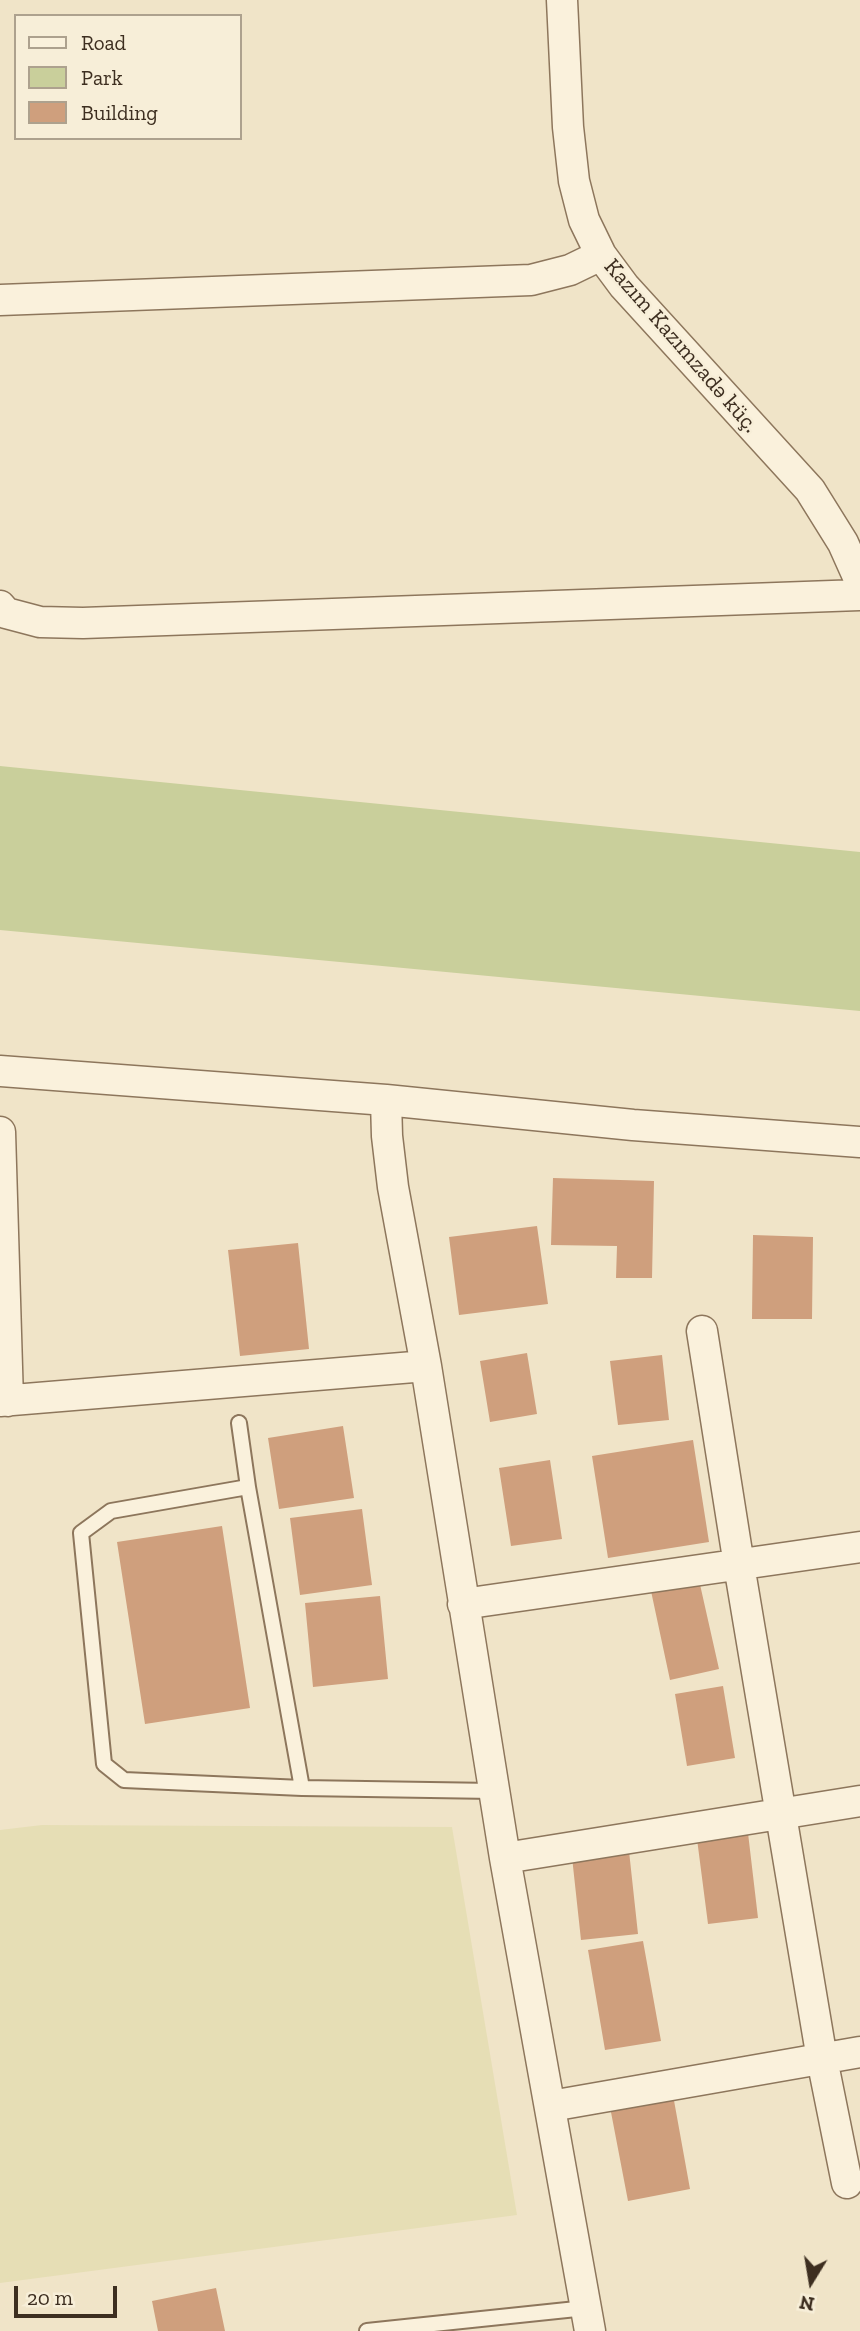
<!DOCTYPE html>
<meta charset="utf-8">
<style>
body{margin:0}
#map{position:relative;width:860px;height:2331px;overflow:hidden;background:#f0e4c8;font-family:"Zilla Slab",serif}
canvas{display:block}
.legend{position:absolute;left:14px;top:14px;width:228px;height:126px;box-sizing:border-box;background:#f7eed8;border:2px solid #ada18e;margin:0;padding:9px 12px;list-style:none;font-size:21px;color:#3d2e20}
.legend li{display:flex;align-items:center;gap:14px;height:35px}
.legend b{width:35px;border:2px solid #ada18e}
.north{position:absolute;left:776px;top:2247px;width:70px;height:70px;-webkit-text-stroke:5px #f7eed8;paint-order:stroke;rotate:191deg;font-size:19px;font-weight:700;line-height:28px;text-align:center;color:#3d2e20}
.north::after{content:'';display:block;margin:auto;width:24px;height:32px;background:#3d2e20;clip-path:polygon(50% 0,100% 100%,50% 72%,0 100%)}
.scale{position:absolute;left:14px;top:2286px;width:103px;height:32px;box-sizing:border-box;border:4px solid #3d2e20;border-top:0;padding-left:9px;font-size:21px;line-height:24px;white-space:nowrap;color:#3d2e20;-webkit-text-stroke:5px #f7eed8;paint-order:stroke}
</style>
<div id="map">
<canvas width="860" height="2331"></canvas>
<ul class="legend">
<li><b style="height:9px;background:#faf1dc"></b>Road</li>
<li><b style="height:19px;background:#c9cf9b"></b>Park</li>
<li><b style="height:19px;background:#cf9f7d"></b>Building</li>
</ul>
<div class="north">N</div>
<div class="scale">20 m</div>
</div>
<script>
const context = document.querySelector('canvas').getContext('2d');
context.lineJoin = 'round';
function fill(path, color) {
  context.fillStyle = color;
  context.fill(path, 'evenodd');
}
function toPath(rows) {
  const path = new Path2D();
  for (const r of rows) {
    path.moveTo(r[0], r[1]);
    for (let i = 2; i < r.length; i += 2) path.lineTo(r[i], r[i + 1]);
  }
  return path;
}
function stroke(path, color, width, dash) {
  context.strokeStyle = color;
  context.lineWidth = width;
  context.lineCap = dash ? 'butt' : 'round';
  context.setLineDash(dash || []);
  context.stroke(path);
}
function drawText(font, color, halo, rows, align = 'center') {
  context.font = font + ' "Zilla Slab",serif';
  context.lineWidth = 5;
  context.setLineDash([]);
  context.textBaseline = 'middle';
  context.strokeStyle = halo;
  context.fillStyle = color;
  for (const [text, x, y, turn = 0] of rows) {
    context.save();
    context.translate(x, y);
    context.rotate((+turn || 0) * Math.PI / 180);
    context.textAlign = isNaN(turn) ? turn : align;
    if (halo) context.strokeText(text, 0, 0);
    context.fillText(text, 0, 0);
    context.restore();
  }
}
const farmland = toPath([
 [42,1825,452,1827,517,2215,0,2283,0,1830]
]);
const green = toPath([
 [0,766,860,852,860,1011,0,930]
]);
const building = toPath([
 [553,1178,654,1181,652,1278,616,1278,617,1246,551,1245],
 [537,1226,548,1304,459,1315,449,1237],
 [753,1235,813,1237,812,1319,752,1319],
 [298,1243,309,1349,240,1356,228,1250],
 [527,1353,537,1414,490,1422,480,1361],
 [662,1355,669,1420,618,1425,610,1361],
 [343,1426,354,1498,279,1509,268,1438],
 [693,1440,709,1542,608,1558,592,1456],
 [550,1460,562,1539,511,1546,499,1468],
 [362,1509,372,1585,300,1595,290,1518],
 [222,1526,250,1708,145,1724,117,1542],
 [699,1580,719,1669,670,1680,651,1591],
 [380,1596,388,1679,313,1687,305,1603],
 [723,1686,735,1758,687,1766,675,1694],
 [748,1833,758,1918,708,1924,697,1839],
 [629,1851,638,1934,581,1940,572,1857],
 [643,1941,661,2041,605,2050,588,1950],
 [673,2095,690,2189,628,2201,610,2107],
 [216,2288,225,2331,158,2331,152,2301]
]);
const lane = toPath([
 [239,1423,248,1487],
 [302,1788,248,1487,111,1511,81,1533,104,1764,124,1780,302,1788,494,1791],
 [367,2331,586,2308]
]);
const street = toPath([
 [562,0,568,127,574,181,584,220,601,255,624,286,810,490,843,543,860,581],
 [0,300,531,280,570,270,601,255],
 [0,606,6,613,40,622,83,623,860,595],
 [0,1071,386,1100,633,1125,860,1142],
 [386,1100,387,1136,393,1187,426,1366,505,1858,590,2331],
 [0,1132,8,1401],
 [702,1331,739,1565,822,2059,847,2183],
 [0,1401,426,1366],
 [463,1604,860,1547],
 [505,1858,860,1801],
 [551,2106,860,2052]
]);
const streetNames = [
 ["Kazım Kazımzadə küç.",681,346,49]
];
fill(farmland, '#e6deb5');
fill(green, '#c9cf9b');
fill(building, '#cf9f7d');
stroke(lane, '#8d765c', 18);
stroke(street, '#8d765c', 33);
stroke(lane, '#faf1dc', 14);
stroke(street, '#faf1dc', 30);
drawText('23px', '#3d2e20', '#f7eed8', streetNames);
</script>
